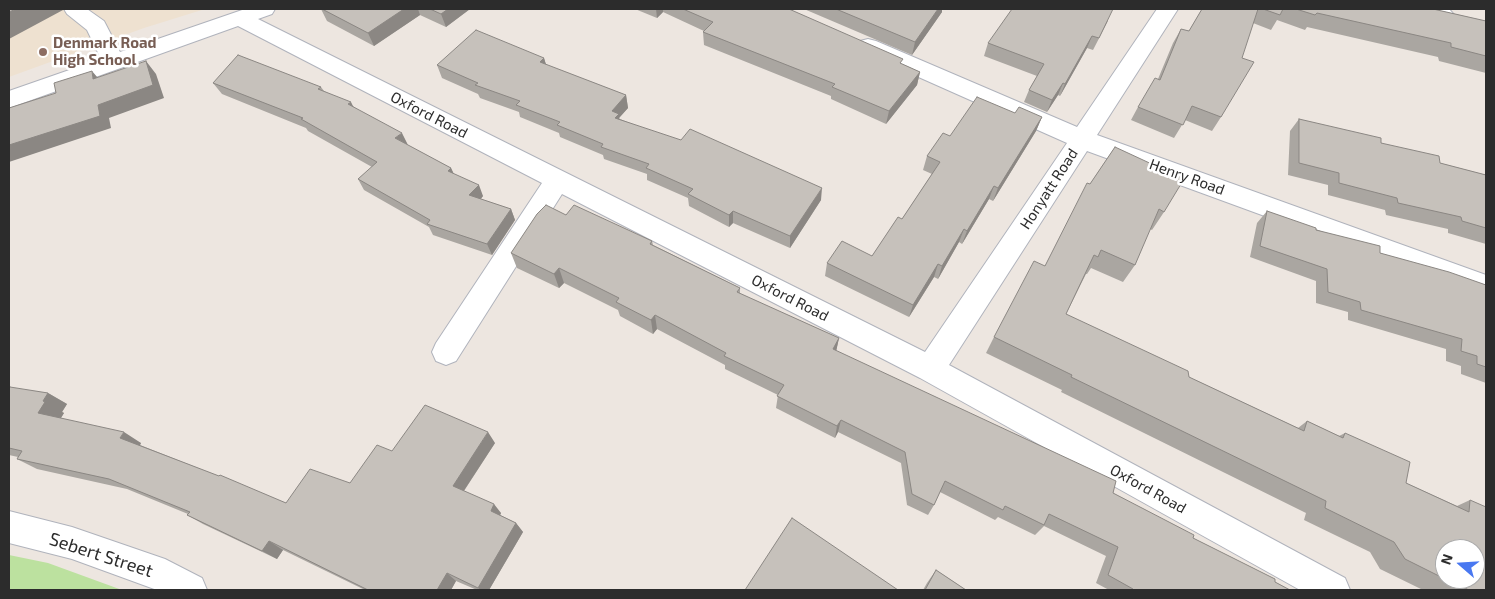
<!DOCTYPE html>
<style>
body{margin:0}
#map{position:relative;width:1495px;height:599px;overflow:hidden;background:#ede6e0;font-family:"Exo 2",sans-serif}
canvas{display:block}
.frame{position:absolute;inset:0;border:10px solid #2c2c2c;pointer-events:none}
.north{position:absolute;left:1435px;top:539px;width:50px;height:50px;box-sizing:border-box;background:#fff;border:1px solid #ababab;border-radius:50%;rotate:289deg;font-size:14px;font-weight:700;line-height:20px;text-align:center;color:#2c2c2c}
.north::after{content:'';display:block;margin:auto;width:18px;height:22px;background:#4978f1;clip-path:polygon(50% 0,100% 100%,50% 72%,0 100%)}
</style>
<div id="map">
<canvas width="1495" height="599"></canvas>
<div class="frame"></div>
<div class="north">N</div>
</div>
<script>
const context = document.querySelector('canvas').getContext('2d');
context.lineJoin = 'round';
function fill(path, color) {
  context.fillStyle = color;
  context.fill(path, 'evenodd');
}
function toPath(rows) {
  const path = new Path2D();
  for (const r of rows) {
    path.moveTo(r[0], r[1]);
    for (let i = 2; i < r.length; i += 2) path.lineTo(r[i], r[i + 1]);
  }
  return path;
}
function stroke(path, color, width, dash) {
  context.strokeStyle = color;
  context.lineWidth = width;
  context.lineCap = dash ? 'butt' : 'round';
  context.setLineDash(dash || []);
  context.stroke(path);
}
function drawText(font, color, halo, rows, align = 'center') {
  context.font = font + ' "Exo 2",sans-serif';
  context.lineWidth = 5;
  context.setLineDash([]);
  context.textBaseline = 'middle';
  context.strokeStyle = halo;
  context.fillStyle = color;
  for (const [text, x, y, turn = 0] of rows) {
    context.save();
    context.translate(x, y);
    context.rotate((+turn || 0) * Math.PI / 180);
    context.textAlign = isNaN(turn) ? turn : align;
    if (halo) context.strokeText(text, 0, 0);
    context.fillText(text, 0, 0);
    context.restore();
  }
}
const education = toPath([
 [9,9,205,9,144,28,9,77]
]);
const green = toPath([
 [9,555,48,563,122,590,9,590]
]);
const minor = toPath([
 [64,9,87,9,104,21,120,52,245,9,275,9,272,14,258,19,925,352,1067,143,860,51,857,46,860,41,868,39,876,41,1077,127,1157,9,1178,9,1097,135,1486,275,1486,297,1087,151,949,365,1345,578,1350,590,1300,590,920,378,562,194,456,361,446,365,436,361,432,352,436,343,542,183,238,26,9,108,9,91,101,59,87,30,67,14,64,9],
 [1428,9,1449,9,1456,17,1486,23,1486,37,1441,27,1428,9],
 [9,511,72,527,165,559,202,578,207,590,157,590,72,559,9,543,9,511]
]);
const wall = toPath([
 [321,9,470,9,446,27,420,15,374,46,327,21],
 [635,9,789,9,902,64,920,72,917,85,886,124,831,99,831,96,704,45,703,32,704,31,663,12,657,18],
 [804,9,942,9,942,12,912,55],
 [1202,9,1433,9,1486,21,1486,73,1439,61,1438,57,1307,27,1305,30,1277,20,1271,30,1253,23,1221,117,1212,131,1185,120,1174,138,1131,120,1138,107,1158,79,1173,43,1181,29,1189,31],
 [1108,21,1093,50,1087,48,1060,96,1058,95,1047,112,1024,102,1029,90,1037,76,984,56,988,43],
 [544,58,546,65,626,95,628,108,619,118,620,119,821,200,790,248,733,223,729,227,689,206,688,198,647,180,647,174,604,159,603,155,560,137,559,133,520,117,519,112,480,98,478,94,442,78,437,65],
 [213,83,321,87,324,91,354,107,407,145,451,168,454,174,483,196,481,199,511,209,515,220,492,255,433,235,429,227,364,190,358,179,372,167,308,131,306,128,222,94],
 [1015,113,1042,117,1036,131,993,201,989,199,962,244,959,242,938,279,934,277,909,317,825,276,827,263,872,256,902,219,932,174,923,170,927,156,950,136],
 [1299,119,1381,143,1440,163,1486,175,1486,244,1448,233,1448,229,1386,215,1385,210,1328,195,1328,185,1288,175,1290,131],
 [1115,147,1164,212,1152,230,1150,229,1135,265,1123,282,1091,268,1087,274,1086,274,1066,314,1189,377,1298,428,1307,421,1339,436,1345,433,1406,483,1457,506,1470,500,1486,590,1423,590,1380,569,1370,552,1304,520,1306,513,1061,392,1062,390,986,353,994,337,1045,266,1090,184],
 [1267,211,1380,253,1486,285,1486,383,1461,374,1461,366,1446,361,1446,349,1348,320,1348,312,1316,303,1316,281,1250,257,1257,223],
 [566,215,652,241,653,245,740,288,740,294,839,338,836,351,1113,493,1193,538,1290,590,1109,590,1096,583,1106,556,1044,526,1035,535,998,517,995,520,940,492,934,505,928,515,907,505,901,463,838,432,835,438,776,408,778,395,725,369,725,365,657,329,653,334,620,316,618,310,564,283,559,288,517,268,511,253],
 [9,388,48,393,67,404,62,412,64,413,61,418,141,443,140,445,286,503,350,483,392,451,495,443,464,491,501,513,500,515,516,523,523,532,489,590,477,590,456,581,451,590,365,590,283,550,277,559,203,524,187,515,188,514,127,489,37,469,17,459,18,457,9,455],
 [936,570,966,590,923,590,927,583]
]);
const shadedWall = toPath([
 [16,9,63,9,63,10,9,39,9,12],
 [404,9,418,9,420,15,374,46,368,33],
 [448,9,470,9,446,27,441,14],
 [656,9,663,9,663,12,657,18],
 [938,9,942,9,942,12,912,55,915,42],
 [1092,36,1087,48,1060,96,1065,84],
 [544,58,548,71,540,62],
 [146,61,156,74,164,98,109,118,111,128,9,162,9,145],
 [92,71,103,84,93,79],
 [920,72,917,85,886,124,889,111],
 [1063,83,1058,95,1047,112,1052,100],
 [626,95,628,108,619,118,621,126,612,111],
 [351,102,357,114,348,104],
 [1042,117,1036,131,993,201,998,188],
 [402,133,408,145,395,138],
 [451,168,456,179,448,171],
 [479,185,483,196,474,207,469,195],
 [994,186,989,199,962,244,967,231],
 [822,188,821,200,790,248,790,236],
 [511,209,515,220,492,255,487,244],
 [733,211,733,223,729,227,729,215],
 [964,229,959,242,938,279,942,266],
 [938,264,934,277,909,317,913,305],
 [559,268,564,283,559,288,554,274],
 [655,315,657,329,653,334,651,320],
 [839,338,836,352,833,349],
 [48,393,67,404,62,412,64,413,57,424,38,413,43,401],
 [841,420,838,432,835,438,837,426],
 [124,432,141,443,138,449,120,438],
 [488,432,495,443,461,495,453,486],
 [494,504,501,513,498,520,491,511],
 [516,523,523,532,489,590,481,590,478,588],
 [269,541,283,550,277,559,262,551],
 [447,573,456,581,451,590,437,590]
]);
const building = toPath([
 [9,9,16,9,9,12,9,9],
 [322,9,404,9,368,33,322,9],
 [430,9,448,9,441,14,430,9],
 [683,9,789,9,903,59,900,63,920,72,889,111,832,87,835,84,703,32,713,22,683,9],
 [836,9,938,9,915,42,836,9],
 [1012,9,1113,9,1099,38,1092,36,1065,84,1063,83,1052,100,1029,90,1044,64,988,43,1012,9],
 [1202,9,1258,9,1242,58,1254,62,1221,117,1192,106,1183,125,1138,107,1155,78,1160,80,1181,29,1189,31,1202,9],
 [1263,9,1283,9,1280,15,1263,9],
 [1296,9,1433,9,1486,21,1486,56,1451,47,1451,43,1317,13,1315,15,1296,9],
 [476,30,544,58,540,62,626,95,612,111,619,114,615,118,681,140,690,129,822,188,790,236,733,211,729,215,688,194,693,189,646,168,649,164,601,147,603,144,557,125,560,122,516,105,520,101,475,85,478,83,437,65,476,30],
 [238,55,321,87,318,89,351,102,348,104,402,133,395,138,451,168,448,171,479,185,469,195,511,209,487,244,427,224,430,220,358,179,377,162,301,119,303,118,213,83,238,55],
 [146,61,153,85,98,105,100,116,9,145,9,108,56,93,54,83,92,71,93,79,146,61],
 [977,97,1015,113,1019,107,1042,117,998,188,994,186,967,231,964,229,942,266,938,264,913,305,827,263,842,241,872,256,898,217,902,219,940,162,927,156,943,133,950,136,977,97],
 [1299,119,1381,138,1381,143,1439,156,1440,163,1486,175,1486,228,1462,221,1461,217,1398,203,1397,198,1339,183,1339,173,1299,163,1299,119],
 [1115,147,1184,179,1164,212,1159,209,1135,265,1101,250,1098,257,1094,255,1066,314,1188,371,1189,377,1304,431,1307,421,1343,438,1345,433,1410,462,1406,483,1469,512,1470,500,1486,507,1486,590,1469,590,1446,579,1475,579,1475,549,1445,549,1445,579,1405,559,1394,542,1325,508,1326,501,1071,377,1072,375,994,337,1034,261,1045,266,1087,183,1090,184,1115,147],
 [546,205,566,215,574,205,652,241,650,244,740,288,737,292,839,338,833,349,1116,481,1113,493,1194,535,1193,538,1275,579,1275,582,1290,590,1132,590,1133,589,1108,575,1118,547,1049,514,1044,525,1005,506,1003,510,945,481,934,505,912,494,905,452,841,420,837,426,777,396,784,385,724,356,726,353,655,315,651,320,616,302,619,298,559,268,554,274,511,253,537,214,546,205],
 [1267,211,1316,228,1316,230,1380,246,1380,253,1449,272,1486,285,1486,367,1477,364,1477,356,1461,351,1462,339,1361,310,1360,302,1328,292,1327,269,1260,246,1267,211],
 [10,387,48,393,43,401,45,402,38,413,124,432,120,438,219,476,220,475,286,503,310,469,350,483,377,445,392,451,425,405,488,432,453,486,494,504,491,511,516,523,478,588,447,573,437,590,368,590,269,541,262,551,187,515,190,512,109,479,17,459,22,451,9,448,9,388,10,387],
 [792,518,898,590,745,590,792,518],
 [936,570,966,590,925,590,936,570]
]);
const markers = [
 [43,52,5,"#8d6e63"]
];
const educationNames = [
 ["Denmark Road",53,43],
 ["High School",53,60]
];
const streetNames = [
 ["Oxford Road",429,115,27],
 ["Henry Road",1187,177,20],
 ["Honyatt Road",1049,189,-57],
 ["Oxford Road",790,298,27],
 ["Oxford Road",1148,489,29]
];
const nearStreetnames = [
 ["Sebert Street",101,555,18]
];
fill(education, '#eee1d0');
fill(green, '#bce19f');
stroke(minor, '#b0b3bc', 2);
fill(minor, '#fff');
fill(wall, '#aaa6a1');
fill(shadedWall, '#8b8783');
fill(building, '#c6c1bb');
stroke(building, '#8b8783', 1);
for (const [x, y, r, color] of markers) {
  const dot = new Path2D();
  dot.arc(x, y, r, 0, 2 * Math.PI);
  context.fillStyle = color;
  context.fill(dot);
  stroke(dot, '#fff', 2);
}
drawText('bold 15px', '#785e54', '#fff', educationNames, 'left');
drawText('15px', '#2c2c2c', '#fff', streetNames);
drawText('18px', '#2c2c2c', '#fff', nearStreetnames);
</script>
